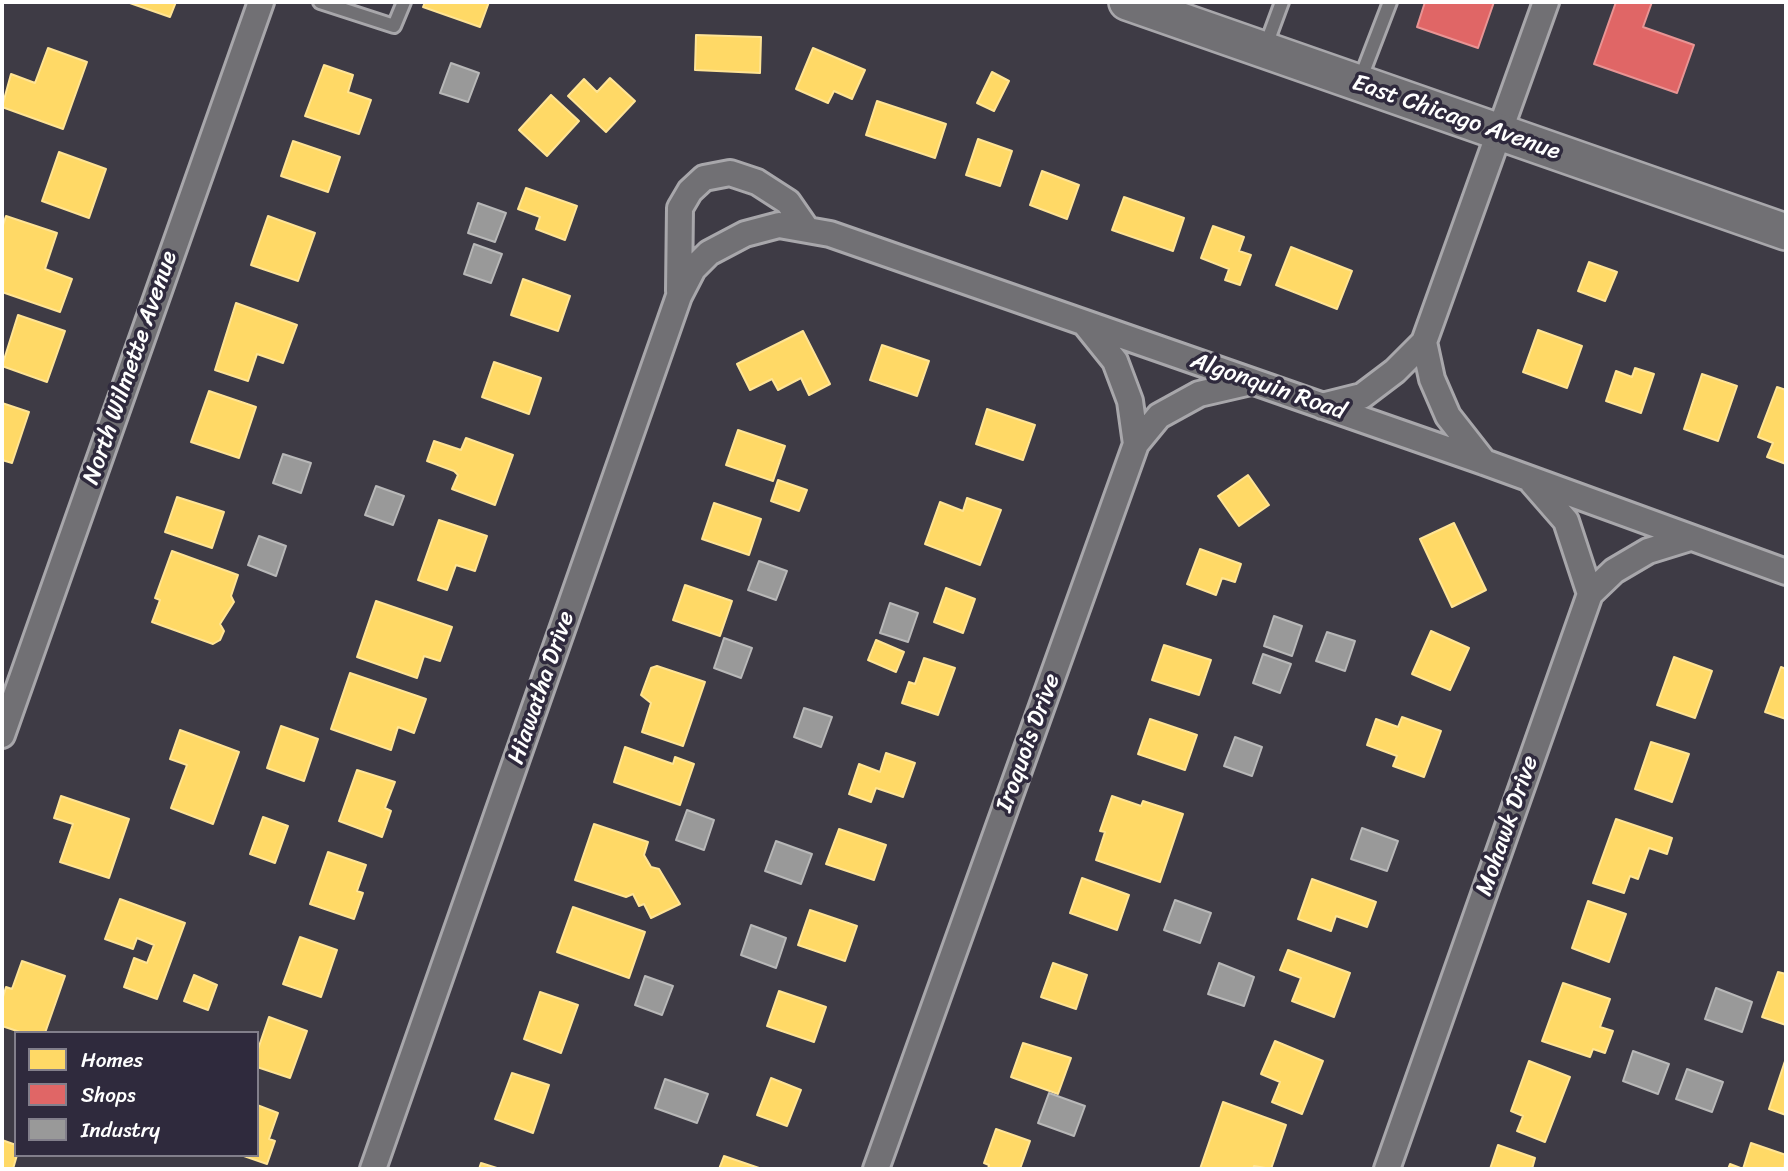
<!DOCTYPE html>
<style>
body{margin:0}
#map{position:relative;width:1788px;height:1171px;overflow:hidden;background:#3e3b45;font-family:Sriracha,sans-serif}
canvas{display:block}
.frame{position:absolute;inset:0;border:4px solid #fff;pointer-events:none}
.legend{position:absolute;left:14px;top:1031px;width:245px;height:126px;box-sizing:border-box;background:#2f2a3d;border:2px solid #827f8b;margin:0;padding:9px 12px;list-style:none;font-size:21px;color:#fff}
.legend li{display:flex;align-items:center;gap:14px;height:35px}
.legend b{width:35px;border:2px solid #827f8b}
</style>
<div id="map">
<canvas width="1788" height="1171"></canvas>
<div class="frame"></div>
<ul class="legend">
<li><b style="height:19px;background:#ffd966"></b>Homes</li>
<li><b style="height:19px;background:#e06666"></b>Shops</li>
<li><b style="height:19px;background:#999"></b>Industry</li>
</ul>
</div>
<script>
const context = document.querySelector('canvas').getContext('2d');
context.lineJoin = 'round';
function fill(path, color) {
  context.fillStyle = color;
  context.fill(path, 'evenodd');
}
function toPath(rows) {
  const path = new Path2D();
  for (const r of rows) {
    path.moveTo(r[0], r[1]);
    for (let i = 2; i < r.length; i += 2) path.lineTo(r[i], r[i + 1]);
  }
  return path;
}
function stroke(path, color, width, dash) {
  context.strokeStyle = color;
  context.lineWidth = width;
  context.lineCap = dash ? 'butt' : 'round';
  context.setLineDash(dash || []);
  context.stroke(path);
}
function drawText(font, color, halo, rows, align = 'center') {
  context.font = font + ' Sriracha,sans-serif';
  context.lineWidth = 7;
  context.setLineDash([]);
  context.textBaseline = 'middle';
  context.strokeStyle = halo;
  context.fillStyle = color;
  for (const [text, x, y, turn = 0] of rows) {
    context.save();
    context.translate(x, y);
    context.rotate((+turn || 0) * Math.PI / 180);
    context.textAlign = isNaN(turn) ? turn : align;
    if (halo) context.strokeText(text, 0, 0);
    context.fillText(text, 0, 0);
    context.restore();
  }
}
const homes = toPath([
 [127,2,176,2,170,17,127,2],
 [425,2,489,2,480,27,423,7,425,2],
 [696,35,761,37,760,73,695,70,696,35],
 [48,48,87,62,63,129,2,107,11,74,35,83,48,48],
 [813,48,865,70,852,99,834,91,828,103,796,89,813,48],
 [324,65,353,75,348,92,371,100,359,134,305,116,324,65],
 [992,72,1009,81,994,111,977,103,992,72],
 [610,78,635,101,606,132,568,96,584,79,597,92,610,78],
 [551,95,579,121,547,156,519,130,551,95],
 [877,101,946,124,935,158,866,135,877,101],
 [978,139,1012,151,1000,186,966,175,978,139],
 [293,141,340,157,328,192,281,176,293,141],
 [59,152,106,169,89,218,42,201,59,152],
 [1042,171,1079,185,1067,219,1030,205,1042,171],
 [526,188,577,206,565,240,536,229,540,217,518,209,526,188],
 [1124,197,1184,218,1173,251,1112,230,1124,197],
 [6,216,57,233,45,269,72,279,60,312,2,292,2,228,6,216],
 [268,216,315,233,298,281,251,265,268,216],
 [1213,226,1244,237,1239,251,1251,255,1240,285,1225,280,1229,269,1201,258,1213,226],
 [1291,247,1352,271,1337,309,1276,285,1291,247],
 [1589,262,1617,272,1605,301,1578,291,1589,262],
 [523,279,570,296,558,331,511,315,523,279],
 [236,303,297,325,283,363,257,354,248,381,215,370,236,303],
 [18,315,65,331,47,382,2,366,18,315],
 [1538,330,1582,346,1567,388,1523,372,1538,330],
 [803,331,830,384,809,395,801,378,778,390,772,379,750,390,737,364,803,331],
 [882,345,929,361,917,396,870,380,882,345],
 [494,362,541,378,529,414,482,397,494,362],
 [1635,368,1654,374,1641,413,1606,401,1616,371,1632,377,1635,368],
 [1702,374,1737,386,1718,441,1684,429,1702,374],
 [1777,387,1786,390,1786,464,1767,457,1773,443,1758,437,1777,387],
 [209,391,256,407,239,458,191,442,209,391],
 [2,403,29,412,12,463,2,460,2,403],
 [987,409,1035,425,1023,460,976,444,987,409],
 [738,430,785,446,773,481,726,465,738,430],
 [466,438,513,455,495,505,452,489,458,475,454,471,427,461,434,441,461,450,466,438],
 [1248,475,1269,505,1239,526,1218,496,1248,475],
 [778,480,807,490,799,511,771,501,778,480],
 [177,497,224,512,212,548,165,532,177,497],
 [967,498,1001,510,980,565,925,544,940,502,963,511,967,498],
 [714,503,761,519,749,555,702,539,714,503],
 [439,520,487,536,475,571,456,565,447,590,418,580,439,520],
 [1454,523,1486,590,1452,607,1420,539,1454,523],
 [1200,549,1241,564,1235,582,1222,578,1216,595,1187,584,1200,549],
 [172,551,238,575,231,596,234,602,220,624,224,631,220,640,213,644,152,622,160,600,155,598,172,551],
 [685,585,732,601,720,636,673,620,685,585],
 [946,588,975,599,963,633,934,622,946,588],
 [376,601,452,627,440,661,424,656,417,678,357,657,376,601],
 [1431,631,1469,648,1450,690,1412,674,1431,631],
 [876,640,904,652,896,672,868,660,876,640],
 [1164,645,1211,660,1199,695,1152,680,1164,645],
 [1674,657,1712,671,1695,718,1657,705,1674,657],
 [924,658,955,668,938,715,902,703,909,682,915,684,924,658],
 [657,666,705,682,683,746,642,732,651,703,641,695,651,668,657,666],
 [1781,667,1786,669,1786,719,1765,712,1781,667],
 [350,673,426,699,414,733,398,727,391,750,331,729,350,673],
 [1402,717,1441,731,1424,777,1393,766,1397,756,1367,745,1376,719,1398,727,1402,717],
 [1150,719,1197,735,1185,770,1138,754,1150,719],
 [281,726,318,739,304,781,267,768,281,726],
 [180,730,239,752,213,824,171,808,187,765,170,759,180,730],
 [1651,742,1689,754,1672,802,1635,789,1651,742],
 [625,747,673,764,675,757,694,764,680,805,614,782,625,747],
 [886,753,915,763,903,797,876,788,871,802,849,794,859,764,880,772,886,753],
 [357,770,395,782,385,808,391,811,382,837,339,821,357,770],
 [61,796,129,819,109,878,60,862,73,824,54,818,61,796],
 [1112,796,1141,806,1143,801,1183,814,1160,882,1096,860,1105,832,1100,831,1112,796],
 [263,817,288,826,275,863,250,854,263,817],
 [1616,819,1672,838,1667,854,1649,848,1638,879,1630,876,1624,893,1593,883,1616,819],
 [594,824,648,842,644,855,651,867,659,869,680,904,651,918,644,904,639,906,633,894,626,897,575,880,594,824],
 [839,829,886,845,874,880,826,864,839,829],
 [328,852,366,865,357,891,363,893,354,919,310,904,328,852],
 [1082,878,1129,895,1117,930,1070,913,1082,878],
 [1312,879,1376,902,1367,927,1336,916,1331,931,1298,919,1312,879],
 [120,899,185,923,157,999,124,987,134,958,147,963,154,945,137,938,133,949,105,939,120,899],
 [1588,901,1626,914,1609,962,1572,948,1588,901],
 [573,907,645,932,629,978,557,952,573,907],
 [810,910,857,926,845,961,798,945,810,910],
 [300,937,337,950,321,997,283,984,300,937],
 [1288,950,1350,973,1334,1017,1292,1001,1301,978,1280,970,1288,950],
 [22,961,65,976,45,1033,23,1033,2,1026,2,1000,6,987,12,989,22,961],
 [1053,963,1087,975,1076,1009,1041,997,1053,963],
 [1778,972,1786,974,1786,1025,1762,1017,1778,972],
 [194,975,217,985,208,1010,184,1001,194,975],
 [1563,983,1610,999,1600,1027,1613,1031,1605,1053,1593,1049,1590,1057,1542,1041,1563,983],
 [779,991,826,1007,814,1042,767,1026,779,991],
 [540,992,578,1005,561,1053,524,1039,540,992],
 [269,1017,307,1031,290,1078,257,1067,257,1052,269,1017],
 [1275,1041,1323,1061,1302,1114,1272,1102,1280,1082,1261,1074,1275,1041],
 [1023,1043,1071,1058,1058,1094,1011,1077,1023,1043],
 [1529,1061,1570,1077,1545,1142,1517,1131,1523,1116,1511,1111,1529,1061],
 [1785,1061,1786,1062,1786,1115,1769,1109,1785,1061],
 [512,1073,549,1085,533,1133,495,1119,512,1073],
 [771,1078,801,1090,787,1126,757,1115,771,1078],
 [1223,1102,1286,1125,1271,1169,1254,1166,1253,1169,1200,1169,1223,1102],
 [257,1105,278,1113,269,1139,275,1141,267,1164,241,1155,257,1155,257,1105],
 [996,1129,1030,1141,1020,1169,988,1169,989,1165,984,1163,996,1129],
 [2,1140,16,1145,17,1155,13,1169,2,1169,2,1140],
 [1751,1143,1786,1155,1784,1169,1728,1169,1730,1164,1743,1169,1751,1143],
 [1498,1145,1535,1158,1532,1169,1490,1169,1498,1145],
 [724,1156,762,1169,719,1169,724,1156],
 [481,1163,500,1169,479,1169,481,1163]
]);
const shops = toPath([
 [1425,2,1494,2,1478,48,1417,27,1425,2],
 [1616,2,1652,2,1643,27,1694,45,1677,93,1594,64,1616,2]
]);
const industry = toPath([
 [451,63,479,73,468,102,440,93,451,63],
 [478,203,506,213,495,242,468,233,478,203],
 [474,244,502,254,491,283,464,274,474,244],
 [283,454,311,463,301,493,273,483,283,454],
 [376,486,404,496,393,525,365,515,376,486],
 [259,536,286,546,276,576,248,565,259,536],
 [759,561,787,571,776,600,748,590,759,561],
 [890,603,918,613,908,642,880,633,890,603],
 [1274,616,1302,626,1292,656,1264,646,1274,616],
 [1327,632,1355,641,1345,671,1316,661,1327,632],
 [724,638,752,648,741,678,714,668,724,638],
 [1263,654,1291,664,1280,693,1253,683,1263,654],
 [804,708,832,717,821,747,794,737,804,708],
 [1235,737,1262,747,1252,776,1224,766,1235,737],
 [687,810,714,820,704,850,676,840,687,810],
 [1362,828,1398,841,1387,871,1351,859,1362,828],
 [776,841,812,854,801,884,765,871,776,841],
 [1175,900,1211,913,1200,943,1164,930,1175,900],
 [751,925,786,938,776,968,741,955,751,925],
 [1219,963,1254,977,1244,1006,1208,994,1219,963],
 [645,976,673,986,662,1015,635,1005,645,976],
 [1716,988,1752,1002,1742,1032,1705,1019,1716,988],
 [1633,1051,1669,1064,1658,1094,1623,1081,1633,1051],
 [1687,1069,1723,1082,1712,1112,1676,1099,1687,1069],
 [665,1079,708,1094,697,1123,655,1108,665,1079],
 [1049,1093,1085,1106,1074,1136,1038,1123,1049,1093]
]);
const service = toPath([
 [320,2,394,26,404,2],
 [1265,48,1282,2],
 [1360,80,1390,2]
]);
const minor = toPath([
 [679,291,680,208,690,191,704,178,730,173,757,182,788,202,806,228],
 [1086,325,1115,361,1130,401,1136,444],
 [1424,342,1432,379,1448,416,1484,462],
 [1322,406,1362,396,1395,371,1424,342,1546,2],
 [1532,482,1566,521,1590,594],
 [2,735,261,2],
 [373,1169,679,296,693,269,709,253,745,234,779,225,830,234,1484,462,1786,572],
 [876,1169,1136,444,1159,416,1199,394,1251,382],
 [1387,1169,1590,594,1614,571,1648,551,1690,538]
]);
const secondary = toPath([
 [1127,2,1786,232]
]);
const streetNames = [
 ["East Chicago Avenue",1456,118,19],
 ["North Wilmette Avenue",131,368,-71],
 ["Algonquin Road",1268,387,19],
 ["Hiawatha Drive",542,688,-71],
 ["Iroquois Drive",1029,743,-70],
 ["Mohawk Drive",1508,826,-71]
];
fill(homes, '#ffd966');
stroke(homes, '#ffe494', 2);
fill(shops, '#e06666');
stroke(shops, '#e99494', 2);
fill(industry, '#999');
stroke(industry, '#b8b8b8', 2);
stroke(service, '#a8a7ab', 18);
stroke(minor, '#a8a7ab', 30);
stroke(secondary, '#a8a7ab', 40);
stroke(service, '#717074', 12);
stroke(minor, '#717074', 24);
stroke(secondary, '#717074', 35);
drawText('24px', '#fff', '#2f2a3d', streetNames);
</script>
